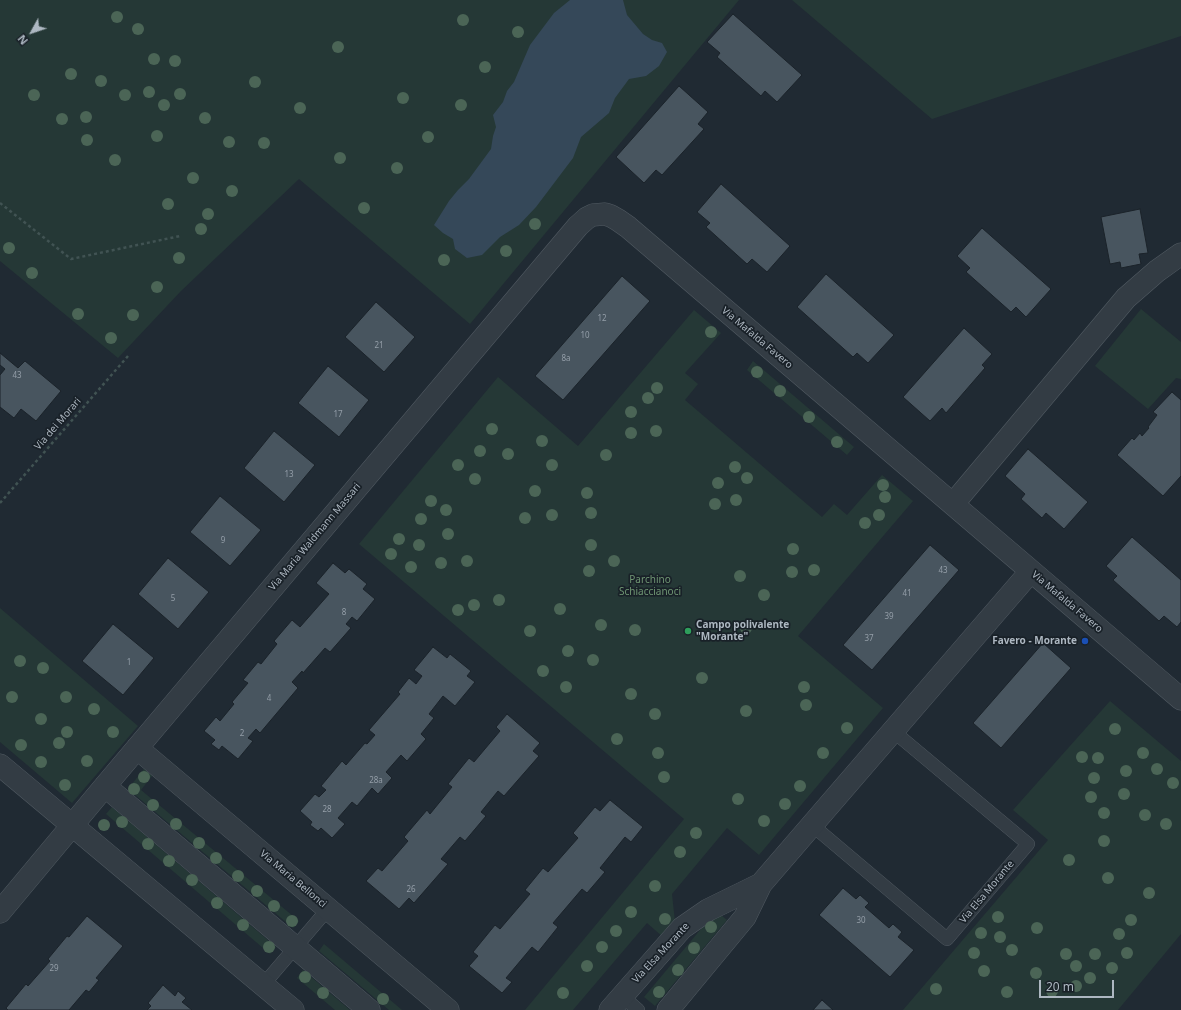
<!DOCTYPE html>
<style>
body{margin:0}
#map{position:relative;width:1181px;height:1010px;overflow:hidden;background:#202a33;font-family:"Noto Sans",sans-serif}
canvas{display:block}
.north{position:absolute;left:12px;top:12px;width:40px;height:40px;-webkit-text-stroke:3px #192128;paint-order:stroke;rotate:230deg;font-size:11px;font-weight:700;line-height:16px;text-align:center;color:#adb7c1}
.north::after{content:'';display:block;margin:auto;width:14px;height:18px;background:#adb7c1;clip-path:polygon(50% 0,100% 100%,50% 72%,0 100%)}
.scale{position:absolute;left:1039px;top:980px;width:75px;height:18px;box-sizing:border-box;border:2px solid #adb7c1;border-top:0;padding-left:5px;font-size:12px;line-height:14px;white-space:nowrap;color:#adb7c1;-webkit-text-stroke:3px #192128;paint-order:stroke}
</style>
<div id="map">
<canvas width="1181" height="1010"></canvas>
<div class="north">N</div>
<div class="scale">20 m</div>
</div>
<script>
const context = document.querySelector('canvas').getContext('2d');
context.lineJoin = 'round';
function fill(path, color) {
  context.fillStyle = color;
  context.fill(path, 'evenodd');
}
function toPath(rows) {
  const path = new Path2D();
  for (const r of rows) {
    path.moveTo(r[0], r[1]);
    for (let i = 2; i < r.length; i += 2) path.lineTo(r[i], r[i + 1]);
  }
  return path;
}
function stroke(path, color, width, dash) {
  context.strokeStyle = color;
  context.lineWidth = width;
  context.lineCap = dash ? 'butt' : 'round';
  context.setLineDash(dash || []);
  context.stroke(path);
}
function drawText(font, color, halo, rows, align = 'center') {
  context.font = font + ' "Noto Sans",sans-serif';
  context.lineWidth = 3.5;
  context.setLineDash([]);
  context.textBaseline = 'middle';
  context.strokeStyle = halo;
  context.fillStyle = color;
  for (const [text, x, y, turn = 0] of rows) {
    context.save();
    context.translate(x, y);
    context.rotate((+turn || 0) * Math.PI / 180);
    context.textAlign = isNaN(turn) ? turn : align;
    if (halo) context.strokeText(text, 0, 0);
    context.fillText(text, 0, 0);
    context.restore();
  }
}
const green = toPath([
 [0,0,739,0,470,324,299,179,181,291,118,358,0,261],
 [792,0,1181,0,1181,36,932,119],
 [1141,309,1181,342,1181,379,1176,378,1148,409,1095,366],
 [694,310,721,333,685,373,698,384,685,400,822,517,834,504,847,515,882,475,913,501,798,636,883,708,759,855,727,828,672,894,675,922,663,937,647,923,573,1010,525,1010,684,819,359,544,498,377,578,446],
 [753,361,854,447,847,455,747,370],
 [0,608,138,726,72,803,0,742],
 [1110,701,1181,761,1181,934,1118,1010,903,1010,1048,840,1013,810],
 [147,765,155,772,141,790,299,921,293,928,128,789],
 [112,807,276,947,270,954,106,814],
 [716,911,727,920,655,1006,644,997],
 [324,944,402,1010,389,1010,319,951],
 [303,970,350,1010,335,1010,297,978]
]);
const water = toPath([
 [570,0,623,0,627,15,643,34,652,40,662,43,667,52,659,66,646,76,629,79,615,98,609,113,581,137,573,158,536,207,519,225,500,237,482,255,467,258,455,249,453,239,443,233,434,225,449,201,458,190,469,179,491,149,493,136,496,127,493,115,503,102,507,91,514,82,530,45,554,13]
]);
const building = toPath([
 [733,14,802,75,777,102,765,91,761,96,717,57,720,53,707,42,733,14],
 [679,86,708,112,698,124,704,129,662,175,656,170,644,183,616,157,679,86],
 [721,184,790,246,767,272,752,259,747,264,706,227,710,223,697,212,721,184],
 [1140,209,1148,253,1139,254,1141,264,1121,268,1120,262,1110,264,1101,217,1140,209],
 [982,228,1051,289,1026,317,1016,307,1011,312,966,272,970,268,957,256,982,228],
 [826,274,894,335,868,363,857,353,853,357,797,307,826,274],
 [622,276,650,301,563,400,535,376,622,276],
 [376,302,415,337,384,372,345,337,376,302],
 [964,328,992,354,982,365,985,368,946,413,942,408,930,421,903,397,964,328],
 [0,353,18,368,25,361,61,391,36,421,21,409,14,418,0,407,0,375,5,369,0,365,0,353],
 [328,366,369,400,339,437,298,403,328,366],
 [1172,392,1181,400,1181,476,1163,496,1117,455,1132,438,1134,440,1140,433,1142,436,1149,428,1148,427,1157,415,1153,412,1172,392],
 [274,431,315,465,284,502,244,468,274,431],
 [1028,449,1088,502,1064,529,1046,513,1042,518,1021,499,1025,494,1005,476,1028,449],
 [220,496,261,530,230,566,190,532,220,496],
 [1132,537,1181,580,1181,622,1177,627,1164,616,1159,621,1113,580,1117,576,1106,566,1132,537],
 [930,545,959,570,872,670,843,645,930,545],
 [168,558,209,592,178,629,138,594,168,558],
 [333,563,345,573,349,569,367,584,363,589,375,599,357,621,352,617,346,624,351,628,330,652,325,648,303,673,302,671,292,682,298,688,260,733,256,729,248,738,253,741,238,759,222,746,219,750,211,744,215,740,204,731,216,717,220,721,234,704,232,702,248,683,243,680,258,662,261,664,277,644,274,641,292,620,300,627,329,594,316,583,333,563],
 [113,624,154,658,123,695,82,661,113,624],
 [1043,643,1071,668,1001,748,973,723,1043,643],
 [433,647,447,658,450,654,471,671,467,676,475,682,455,706,443,696,429,714,434,718,421,734,426,739,407,761,401,755,386,772,392,778,378,794,372,788,357,806,352,802,338,818,345,824,332,838,321,828,318,831,310,825,312,822,300,811,315,794,319,797,326,790,321,786,342,761,346,765,365,743,367,744,375,735,369,730,400,694,398,692,409,678,416,684,422,676,414,670,433,647],
 [507,714,540,743,533,751,539,756,504,796,498,791,481,812,486,816,465,841,460,837,441,859,448,864,414,903,409,898,399,909,366,881,378,868,382,871,408,841,404,837,427,810,430,814,452,787,448,784,469,758,474,762,500,731,496,727,507,714],
 [610,800,643,827,631,842,625,837,600,868,605,872,587,893,582,889,553,923,558,927,538,952,532,947,506,978,512,982,502,993,469,966,478,956,473,952,495,925,500,929,530,894,525,890,543,868,548,872,578,838,573,833,595,807,600,811,610,800],
 [843,888,856,899,860,895,869,903,865,907,889,928,893,924,902,932,898,937,914,950,890,977,819,915,843,888],
 [87,916,123,946,96,978,99,980,89,992,86,990,69,1010,8,1010,6,1008,26,984,28,986,50,961,48,959,67,936,69,937,87,916],
 [163,985,175,996,178,991,186,998,182,1002,192,1010,147,1010,151,1006,148,1003,163,985],
 [822,1000,833,1010,813,1010,822,1000]
]);
const path = toPath([
 [0,203,71,259,180,236],
 [0,503,128,356]
]);
const lane = toPath([
 [812,825,947,939,1028,844,893,731],
 [263,985,328,909],
 [622,996,638,1010]
]);
const street = toPath([
 [953,504,1126,298,1157,271,1181,254],
 [137,748,448,1010],
 [0,765,293,1010],
 [105,786,369,1010],
 [0,912,105,786,578,226,587,218,593,215,605,214,611,216,618,220,628,227,1181,699],
 [610,1010,682,928,708,910,761,884],
 [668,1010,745,917,761,884,1031,571]
]);
const trees = [
 [117,17],
 [463,20],
 [138,29],
 [518,32],
 [338,47],
 [154,59],
 [175,61],
 [485,67],
 [71,74],
 [101,81],
 [255,82],
 [149,92],
 [180,94],
 [34,95],
 [125,95],
 [403,98],
 [164,105],
 [461,105],
 [300,108],
 [86,117],
 [205,118],
 [62,119],
 [157,136],
 [428,137],
 [87,140],
 [229,142],
 [264,143],
 [340,158],
 [115,160],
 [397,168],
 [193,178],
 [232,191],
 [168,204],
 [364,208],
 [208,214],
 [535,224],
 [201,229],
 [9,248],
 [506,251],
 [179,258],
 [444,260],
 [32,273],
 [157,287],
 [78,314],
 [133,315],
 [711,332],
 [111,338],
 [757,372],
 [657,388],
 [780,391],
 [648,398],
 [631,412],
 [809,417],
 [492,429],
 [656,431],
 [631,433],
 [542,441],
 [837,442],
 [480,451],
 [508,454],
 [606,455],
 [458,465],
 [552,465],
 [735,467],
 [747,478],
 [475,479],
 [718,483],
 [883,485],
 [535,491],
 [587,493],
 [885,497],
 [736,500],
 [431,501],
 [715,504],
 [446,510],
 [591,513],
 [552,515],
 [879,515],
 [525,518],
 [421,519],
 [865,523],
 [448,534],
 [399,539],
 [419,545],
 [591,545],
 [793,549],
 [391,554],
 [467,561],
 [614,561],
 [441,563],
 [411,567],
 [814,570],
 [589,571],
 [792,572],
 [740,576],
 [764,595],
 [499,600],
 [474,605],
 [560,609],
 [458,610],
 [601,625],
 [746,628],
 [635,630],
 [530,631],
 [568,651],
 [593,660],
 [20,661],
 [43,668],
 [543,671],
 [702,678],
 [566,687],
 [804,687],
 [631,694],
 [12,697],
 [66,697],
 [806,705],
 [94,709],
 [746,711],
 [655,714],
 [41,719],
 [847,728],
 [1115,729],
 [67,732],
 [113,732],
 [617,739],
 [59,743],
 [21,745],
 [658,753],
 [823,753],
 [1143,753],
 [1082,757],
 [1098,758],
 [87,761],
 [41,762],
 [1157,769],
 [1126,771],
 [144,777],
 [664,777],
 [1094,778],
 [1173,783],
 [65,785],
 [800,786],
 [134,789],
 [1124,794],
 [1091,797],
 [738,799],
 [785,804],
 [153,805],
 [1104,813],
 [1145,815],
 [764,821],
 [122,822],
 [176,824],
 [1166,824],
 [104,825],
 [696,833],
 [1104,841],
 [199,843],
 [148,844],
 [680,852],
 [216,858],
 [1069,860],
 [169,861],
 [238,876],
 [1108,878],
 [192,880],
 [655,886],
 [257,891],
 [1149,893],
 [217,903],
 [274,906],
 [631,912],
 [998,917],
 [665,919],
 [1131,920],
 [292,921],
 [243,925],
 [711,927],
 [1037,928],
 [616,931],
 [981,933],
 [1119,934],
 [1000,937],
 [269,947],
 [602,947],
 [694,948],
 [1012,950],
 [974,953],
 [1127,953],
 [1066,954],
 [1095,954],
 [587,966],
 [1076,966],
 [1112,968],
 [678,970],
 [984,971],
 [1036,973],
 [305,977],
 [1090,978],
 [1076,986],
 [936,989],
 [1052,991],
 [659,992],
 [1007,992],
 [323,993],
 [563,993],
 [383,999]
];
const markers = [
 [688,631,4,"#2e9e5b"],
 [1085,641,4,"#1a4fb4"]
];
const numberNames = [
 ["12",602,319],
 ["10",585,336],
 ["21",379,346],
 ["8a",566,359],
 ["43",17,376],
 ["17",338,415],
 ["13",289,475],
 ["9",223,541],
 ["43",943,571],
 ["41",907,594],
 ["5",173,599],
 ["8",344,613],
 ["39",889,617],
 ["37",869,639],
 ["1",129,663],
 ["4",269,699],
 ["2",242,734],
 ["28a",376,781],
 ["28",327,810],
 ["26",411,890],
 ["30",861,921],
 ["29",54,969]
];
const streetNames = [
 ["Via Mafalda Favero",757,338,40],
 ["Via dei Morari",58,424,-49],
 ["Via Maria Waldmann Massari",315,537,-50],
 ["Via Mafalda Favero",1067,602,40],
 ["Via Maria Bellonci",293,879,40],
 ["Via Elsa Morante",987,892,-50],
 ["Via Elsa Morante",661,953,-47]
];
const parkNames = [
 ["Parchino",650,580],
 ["Schiaccianoci",650,592]
];
const poiNames = [
 ["Campo polivalente",696,625],
 ["\"Morante\"",696,637],
 ["Favero - Morante",1077,641,"right"]
];
fill(green, '#253836');
fill(water, '#354859');
fill(building, '#48555f');
stroke(building, '#1b232a', 1);
stroke(lane, '#515a62', 14);
stroke(street, '#515a62', 23);
stroke(path, '#415353', 2.5, [3, 3]);
stroke(lane, '#333c44', 13);
stroke(street, '#333c44', 22);
context.fillStyle = '#4b6556';
for (const [x, y] of trees) {
  context.beginPath();
  context.arc(x, y, 6, 0, 2 * Math.PI);
  context.fill();
}
for (const [x, y, r, color] of markers) {
  const dot = new Path2D();
  dot.arc(x, y, r, 0, 2 * Math.PI);
  context.fillStyle = color;
  context.fill(dot);
  stroke(dot, '#192128', 1.5);
}
drawText('8px', '#949ea8', null, numberNames);
drawText('10px', '#adb7c1', '#192128', streetNames);
drawText('10px', '#6f9573', '#192128', parkNames);
drawText('bold 10px', '#adb7c1', '#192128', poiNames, 'left');
</script>
